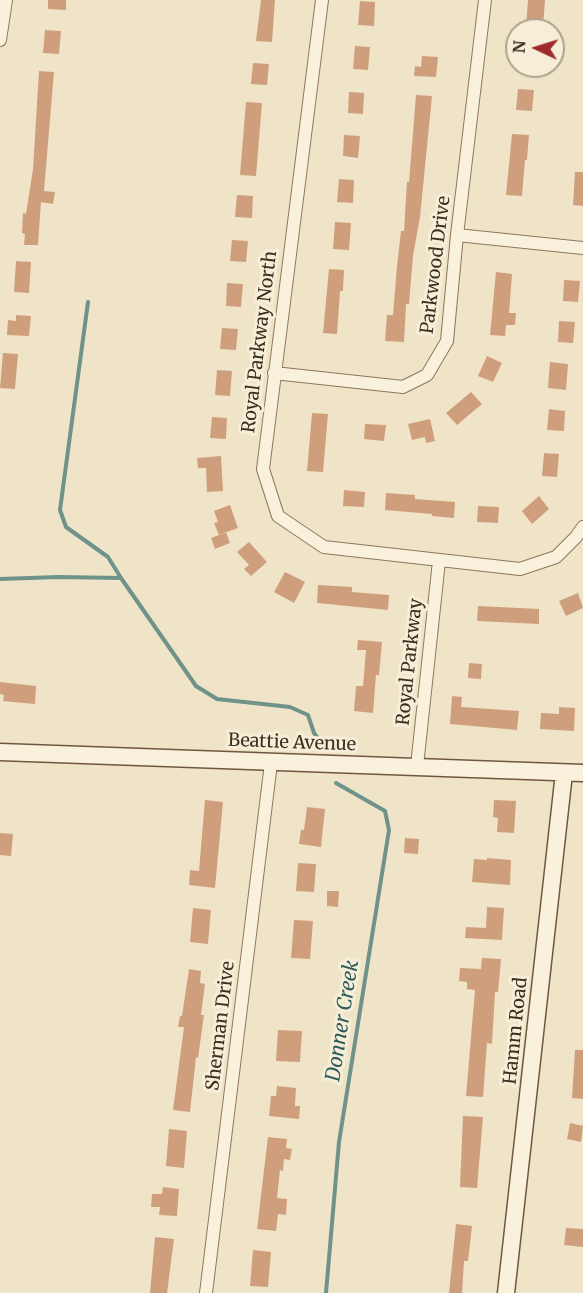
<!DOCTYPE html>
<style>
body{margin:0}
#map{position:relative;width:583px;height:1293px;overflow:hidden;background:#f0e4c8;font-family:Merriweather,serif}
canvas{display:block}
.north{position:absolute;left:505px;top:18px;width:60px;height:60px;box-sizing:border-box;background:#f7eed8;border:2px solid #ada18e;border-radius:50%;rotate:274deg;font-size:16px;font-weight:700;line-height:24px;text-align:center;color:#3d2e20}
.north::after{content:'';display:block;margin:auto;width:21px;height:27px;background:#9e2a2b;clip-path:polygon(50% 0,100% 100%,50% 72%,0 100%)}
</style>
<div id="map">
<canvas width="583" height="1293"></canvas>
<div class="north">N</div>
</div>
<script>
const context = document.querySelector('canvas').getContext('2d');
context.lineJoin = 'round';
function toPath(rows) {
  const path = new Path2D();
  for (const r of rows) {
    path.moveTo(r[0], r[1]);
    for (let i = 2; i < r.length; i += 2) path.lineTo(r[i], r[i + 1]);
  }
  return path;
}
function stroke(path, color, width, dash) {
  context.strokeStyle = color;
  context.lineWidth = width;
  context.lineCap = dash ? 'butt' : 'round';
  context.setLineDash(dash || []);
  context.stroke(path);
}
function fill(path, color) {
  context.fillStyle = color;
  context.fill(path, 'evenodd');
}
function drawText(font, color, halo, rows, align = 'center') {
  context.font = font + ' Merriweather,serif';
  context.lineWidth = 6;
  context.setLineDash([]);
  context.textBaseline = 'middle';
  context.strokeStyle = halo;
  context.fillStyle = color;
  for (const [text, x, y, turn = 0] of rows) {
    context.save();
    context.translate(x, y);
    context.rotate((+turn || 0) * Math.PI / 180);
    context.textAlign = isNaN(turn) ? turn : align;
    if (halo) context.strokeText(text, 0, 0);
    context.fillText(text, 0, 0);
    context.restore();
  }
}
const stream = toPath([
 [88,302,60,510,66,527,108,557,121,578],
 [0,579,58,577,121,578,196,686,217,699,290,707,308,715,314,733,323,745],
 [326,1293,339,1142,389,830,385,811,336,783]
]);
const building = toPath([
 [48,0,66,0,66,10,48,9],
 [261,0,275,0,272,42,256,41],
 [528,0,545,0,543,27,526,26],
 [360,1,375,2,374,26,358,25],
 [45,30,61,31,59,54,43,53],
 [355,46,370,47,368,70,353,69],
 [422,56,438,57,436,77,414,76,415,66,421,67],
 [253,63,269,64,267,85,251,84],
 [39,71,54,72,44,191,55,192,53,204,41,202,38,245,24,245,25,234,22,233,23,213,26,214,33,169],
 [518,89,534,90,532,111,516,110],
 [349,92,364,93,363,114,348,113],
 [416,95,432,96,420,217,413,256,409,304,406,304,404,342,385,341,387,315,393,315,397,266,401,231,404,231,407,182,409,182],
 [246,102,262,103,256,176,240,175],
 [512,134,529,135,527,160,525,160,522,196,506,195],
 [344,135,360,136,358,158,343,156],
 [575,172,583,172,583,206,573,205],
 [339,179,354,180,353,203,337,202],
 [237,195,253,196,252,218,235,217],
 [335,222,351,223,349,250,333,249],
 [232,240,248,241,246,262,230,261],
 [16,261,31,262,29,293,14,292],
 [329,269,344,270,343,291,340,291,337,334,323,333],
 [496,272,512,274,509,313,516,313,515,325,506,325,505,336,490,335],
 [564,280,580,281,578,302,563,301],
 [227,283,243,284,241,307,226,306],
 [16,315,31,316,29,336,7,335,8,320,16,321],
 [559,321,575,322,573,343,558,342],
 [222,328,238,329,236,350,220,349],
 [3,353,18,354,15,389,0,388],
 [487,356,502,363,493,382,478,376],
 [550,362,568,364,566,390,548,388],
 [217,370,232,371,230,396,215,395],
 [471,392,482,404,457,425,446,413],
 [549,409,565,411,564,431,547,430],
 [312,413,328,414,323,472,307,471],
 [212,417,227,418,226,439,210,438],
 [430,419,435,441,426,443,425,437,412,440,408,424],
 [365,424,386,425,384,441,364,439],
 [544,453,559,454,557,477,542,476],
 [221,456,223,491,207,492,206,468,198,468,197,458],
 [344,490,365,492,364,507,343,506],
 [386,493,415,495,415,499,455,502,454,518,432,516,432,514,385,510],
 [539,496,549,509,532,524,522,511],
 [230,505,238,528,219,535,214,523,218,522,214,511],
 [478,506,499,507,498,523,477,522],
 [226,532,230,543,215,549,211,538],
 [249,542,267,562,251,576,244,569,249,565,237,552],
 [285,572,305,582,294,603,274,592],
 [318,585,352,587,352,592,389,595,388,610,317,603],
 [578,593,583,608,566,616,559,601],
 [478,606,539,609,539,624,477,621],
 [358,640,382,642,379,675,376,675,373,713,354,711,356,686,363,686,366,650,357,650],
 [469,663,482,664,481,679,468,678],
 [0,682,36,686,35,704,3,701,4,695,0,694],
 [452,696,462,697,461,707,519,711,517,730,450,724],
 [559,707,575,708,574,731,540,729,541,713,559,714],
 [205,800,223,802,215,888,189,885,190,870,199,871],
 [494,800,516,801,514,833,497,832,498,818,493,817],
 [307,807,325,809,321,847,299,844,301,830,304,830],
 [0,833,13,834,11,856,0,855],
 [405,838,419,839,418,854,404,853],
 [487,858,511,860,510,885,472,882,474,859,487,860],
 [298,863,316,864,314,892,296,891],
 [327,891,339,891,338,907,327,906],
 [487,907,504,908,502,940,465,938,466,927,486,928],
 [193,908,211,910,208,944,190,942],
 [294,920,313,921,310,959,291,958],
 [482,958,501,959,498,992,495,992,492,1044,487,1043,483,1097,466,1096,475,990,467,989,467,982,459,981,460,968,481,969],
 [189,969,201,971,200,983,205,984,201,1015,204,1015,198,1058,196,1057,190,1112,173,1110,184,1027,178,1027,180,1016,182,1016],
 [278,1030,302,1031,300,1062,276,1061],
 [575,1050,583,1050,583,1099,572,1098],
 [277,1086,296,1088,295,1106,300,1106,299,1119,269,1116,271,1096,276,1096],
 [463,1116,483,1117,477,1188,460,1187],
 [570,1123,583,1126,581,1142,567,1139],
 [169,1129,187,1131,184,1168,166,1166],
 [268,1137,287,1139,286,1148,292,1149,290,1160,284,1159,283,1171,280,1170,277,1198,287,1199,286,1215,278,1214,276,1231,257,1229],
 [163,1187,179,1189,177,1216,159,1215,160,1207,151,1207,152,1194,162,1194],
 [456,1224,472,1226,468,1261,464,1261,462,1293,449,1293],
 [566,1228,583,1229,583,1247,564,1245],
 [155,1237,174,1239,167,1293,150,1293],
 [253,1250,271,1252,268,1287,250,1286]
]);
const street = toPath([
 [322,0,263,469,278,516,324,547,520,569,556,557,576,537,583,527],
 [0,40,6,0],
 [457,235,583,248],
 [274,373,403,387,427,375,447,341,457,235,485,0],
 [417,766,439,561],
 [206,1293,271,763]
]);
const secondary = toPath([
 [0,752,583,773],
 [506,1293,564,773]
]);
const streetNames = [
 ["Parkwood Drive",436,265,-83],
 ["Royal Parkway North",260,342,-83],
 ["Royal Parkway",410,662,-84],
 ["Beattie Avenue",292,743,2],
 ["Sherman Drive",221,1026,-83],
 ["Hamm Road",516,1031,-84]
];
const waterNames = [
 ["Donner Creek",343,1021,-81]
];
stroke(stream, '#6f938a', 4);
fill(building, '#cf9f7d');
stroke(street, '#8d765c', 14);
stroke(secondary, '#6f573f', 19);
stroke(street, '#faf1dc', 12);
stroke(secondary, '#faf1dc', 16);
drawText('18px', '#3d2e20', '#f7eed8', streetNames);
drawText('italic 20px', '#2f5d5a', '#f7eed8', waterNames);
</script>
